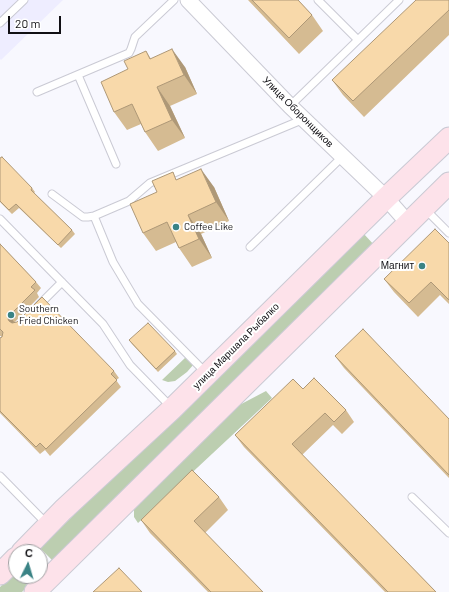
<!DOCTYPE html>
<meta charset="utf-8">
<style>
body{margin:0}
#map{position:relative;width:449px;height:592px;overflow:hidden;background:#f8f8fe;font-family:Barlow,sans-serif}
canvas{display:block}
.north{position:absolute;left:8px;top:544px;width:40px;height:40px;box-sizing:border-box;background:#fff;border:1px solid #a09fa1;border-radius:50%;rotate:5deg;font-size:11px;font-weight:700;line-height:16px;text-align:center;color:#111014}
.north::after{content:'';display:block;margin:auto;width:14px;height:18px;background:#3a8385;clip-path:polygon(50% 0,100% 100%,50% 72%,0 100%)}
.scale{position:absolute;left:8px;top:16px;width:53px;height:18px;box-sizing:border-box;border:2px solid #111014;border-top:0;padding-left:5px;font-size:12px;line-height:14px;white-space:nowrap;color:#111014;-webkit-text-stroke:3px #fff;paint-order:stroke}
</style>
<div id="map">
<canvas width="449" height="592"></canvas>
<div class="north">С</div>
<div class="scale">20 m</div>
</div>
<script>
const context = document.querySelector('canvas').getContext('2d');
context.lineJoin = 'round';
function fill(path, color) {
  context.fillStyle = color;
  context.fill(path, 'evenodd');
}
function toPath(rows) {
  const path = new Path2D();
  for (const r of rows) {
    path.moveTo(r[0], r[1]);
    for (let i = 2; i < r.length; i += 2) path.lineTo(r[i], r[i + 1]);
  }
  return path;
}
function stroke(path, color, width, dash) {
  context.strokeStyle = color;
  context.lineWidth = width;
  context.lineCap = dash ? 'butt' : 'round';
  context.setLineDash(dash || []);
  context.stroke(path);
}
function drawText(font, color, halo, rows, align = 'center') {
  context.font = font + ' Barlow,sans-serif';
  context.lineWidth = 4;
  context.setLineDash([]);
  context.textBaseline = 'middle';
  context.strokeStyle = halo;
  context.fillStyle = color;
  for (const [text, x, y, turn = 0] of rows) {
    context.save();
    context.translate(x, y);
    context.rotate((+turn || 0) * Math.PI / 180);
    context.textAlign = isNaN(turn) ? turn : align;
    if (halo) context.strokeText(text, 0, 0);
    context.fillText(text, 0, 0);
    context.restore();
  }
}
const built = toPath([
 [0,0,63,0,1,60,0,59]
]);
const green = toPath([
 [363,233,376,247,52,560,40,548],
 [186,357,194,364,187,372,175,381,168,382,162,380],
 [266,391,272,398,138,523,134,517,134,509,228,411],
 [16,572,16,576,38,576,22,592,0,592,0,587]
]);
const service = toPath([
 [318,0,358,40],
 [0,23,24,0],
 [78,75,116,164],
 [37,92,129,53,131,49,135,37,174,0],
 [290,106,399,0],
 [52,194,83,217,88,217,94,216],
 [425,209,449,233],
 [0,219,103,324,130,365,171,407],
 [250,247,342,157],
 [38,306,62,282],
 [206,373,138,304,113,262,94,216,129,201,150,183,304,119],
 [0,476,46,523],
 [412,497,449,533]
]);
const minor = toPath([
 [188,0,290,106,386,198,409,224]
]);
const secondary = toPath([
 [22,552,63,510,172,409,386,198,449,138],
 [0,574,16,558],
 [35,592,449,183]
]);
const wall = toPath([
 [248,0,298,0,312,15,323,31,299,54],
 [449,0,449,35,364,117,343,95,332,80],
 [146,51,151,59,185,67,197,94,170,106,185,138,158,151,145,132,141,124,127,130,114,112,128,69],
 [0,158,32,188,35,192,34,193,72,230,75,234,61,248,19,208,12,214,0,202],
 [178,179,214,187,229,221,201,234,212,258,192,267,179,248,176,242,156,251,143,233],
 [449,243,449,304,440,295,418,317,394,292,384,279],
 [0,244,36,282,41,288,37,293,39,297,14,323,114,371,119,378,116,380,121,387,50,456,45,450,40,454,0,413,0,338,2,336,0,336],
 [129,340,175,351,177,354,158,372,132,344],
 [335,356,449,419,449,478,344,368],
 [303,389,346,410,354,422,342,434,333,425,302,455,436,592,385,592,244,447,235,435],
 [219,497,228,510,205,533,263,592,208,592,150,533,141,520]
]);
const shadedWall = toPath([
 [172,49,185,67,197,94,184,75],
 [157,87,170,106,185,138,172,120],
 [201,169,214,187,229,221,216,202],
 [188,215,201,234,212,258,199,239],
 [10,315,14,322,13,326,8,319]
]);
const building = toPath([
 [252,0,298,0,312,15,289,38,252,0],
 [416,0,449,0,449,10,353,101,332,80,416,0],
 [172,49,184,75,157,87,172,120,145,132,132,104,114,112,101,82,128,69,124,61,146,51,150,59,172,49],
 [2,157,32,188,31,190,72,230,58,245,16,204,9,210,0,201,0,158,2,157],
 [201,169,216,202,188,215,199,239,179,248,167,222,143,233,130,204,157,192,152,181,173,172,176,180,201,169],
 [435,229,449,243,449,300,431,282,409,303,384,279,435,229],
 [0,244,36,282,31,287,35,290,10,315,8,319,9,321,12,323,17,322,42,297,114,371,111,374,117,380,46,449,40,443,36,447,0,411,0,338,2,337,3,332,0,329,0,244],
 [148,323,175,351,156,369,129,340,148,323],
 [363,329,449,419,449,475,335,356,363,329],
 [314,378,346,410,334,422,325,413,292,444,436,592,388,592,235,435,293,379,303,389,314,378],
 [192,470,219,497,194,521,263,592,211,592,141,520,192,470],
 [119,568,142,592,93,592,119,568]
]);
const markers = [
 [176,227,4,"#3a8385"],
 [422,266,4,"#3a8385"],
 [11,315,4,"#3a8385"]
];
const streetNames = [
 ["Улица Оборонщиков",298,112,45],
 ["улица Маршала Рыбалко",236,346,-45]
];
const poiNames = [
 ["Coffee Like",184,227],
 ["Магнит",414,266,"right"],
 ["Southern",19,309],
 ["Fried Chicken",19,321]
];
fill(built, '#eeedff');
fill(green, '#bcceb0');
stroke(service, '#cacad4', 9);
stroke(minor, '#cacad4', 17);
stroke(secondary, '#cacad4', 23);
stroke(service, '#fff', 7);
stroke(minor, '#fff', 15);
stroke(secondary, '#fde2ea', 21);
fill(wall, '#d5bb92');
fill(shadedWall, '#ae9877');
fill(building, '#f8d9aa');
stroke(building, '#ae9877', 1);
for (const [x, y, r, color] of markers) {
  const dot = new Path2D();
  dot.arc(x, y, r, 0, 2 * Math.PI);
  context.fillStyle = color;
  context.fill(dot);
  stroke(dot, '#fff', 1.5);
}
drawText('10px', '#111014', '#fff', streetNames);
drawText('10px', '#111014', '#fff', poiNames, 'left');
</script>
